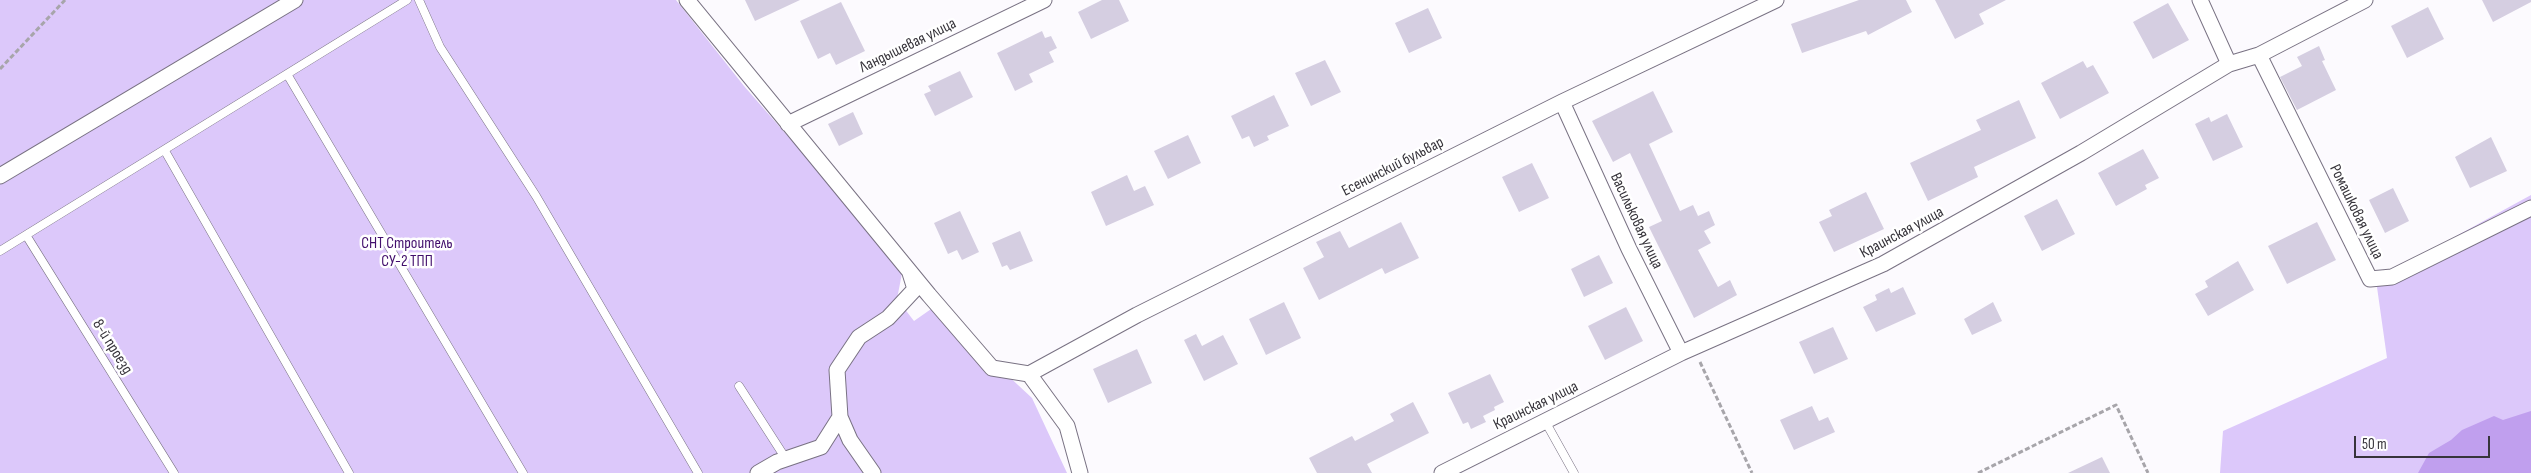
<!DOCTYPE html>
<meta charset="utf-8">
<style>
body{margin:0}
#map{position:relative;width:2531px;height:473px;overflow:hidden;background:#fcfafe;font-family:"Sofia Sans Condensed",sans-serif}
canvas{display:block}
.scale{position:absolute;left:2354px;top:436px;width:136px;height:22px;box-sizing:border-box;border:2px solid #37343b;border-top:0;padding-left:6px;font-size:15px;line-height:18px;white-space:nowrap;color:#37343b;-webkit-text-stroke:4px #fff;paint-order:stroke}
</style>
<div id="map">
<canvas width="2531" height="473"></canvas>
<div class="scale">50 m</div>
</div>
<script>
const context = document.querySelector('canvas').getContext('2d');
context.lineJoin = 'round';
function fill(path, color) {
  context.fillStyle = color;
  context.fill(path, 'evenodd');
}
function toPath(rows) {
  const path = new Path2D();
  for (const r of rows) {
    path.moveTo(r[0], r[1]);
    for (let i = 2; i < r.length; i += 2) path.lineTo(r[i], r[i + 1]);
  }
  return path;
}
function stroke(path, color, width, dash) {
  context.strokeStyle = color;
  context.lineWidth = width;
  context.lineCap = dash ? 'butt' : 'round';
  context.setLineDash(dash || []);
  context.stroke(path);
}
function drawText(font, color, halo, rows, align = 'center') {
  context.font = font + ' "Sofia Sans Condensed",sans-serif';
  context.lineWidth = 5;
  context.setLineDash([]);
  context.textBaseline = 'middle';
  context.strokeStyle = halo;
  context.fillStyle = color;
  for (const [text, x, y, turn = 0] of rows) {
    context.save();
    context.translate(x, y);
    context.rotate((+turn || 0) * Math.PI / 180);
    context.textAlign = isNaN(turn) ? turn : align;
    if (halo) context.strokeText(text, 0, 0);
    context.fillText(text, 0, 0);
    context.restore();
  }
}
const green = toPath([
 [0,0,676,0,744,86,903,268,897,299,914,321,934,307,1032,398,1067,473,0,473],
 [2531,195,2531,473,2220,473,2223,431,2387,358,2376,280]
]);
const water = toPath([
 [2531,411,2531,473,2418,473,2429,453,2451,440,2462,430,2494,416,2503,420]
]);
const building = toPath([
 [745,0,800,0,755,21],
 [1102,0,1119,0,1129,21,1091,39,1078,12],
 [1859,0,1906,0,1912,12,1868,35,1866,31,1802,53,1791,24],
 [1935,0,2006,0,1979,14,1984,24,1955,39],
 [2482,0,2531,0,2531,2,2493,22],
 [841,2,865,51,836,65,830,53,818,59,800,21],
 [2168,3,2189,40,2153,59,2133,22],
 [2428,7,2444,39,2407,58,2391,26],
 [1428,8,1442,38,1409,53,1395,23],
 [1042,31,1045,38,1051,36,1057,48,1049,52,1054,62,1029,74,1033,82,1015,91,997,53],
 [2319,46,2325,60,2322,61,2336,90,2297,110,2280,77,2302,66,2297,57],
 [1325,60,1341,92,1311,106,1295,73],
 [2083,61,2087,68,2093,65,2109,93,2060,119,2041,83],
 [960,71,973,97,935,116,924,94,931,91,928,86],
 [1653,91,1673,132,1649,144,1680,211,1693,205,1698,216,1709,211,1715,225,1704,231,1711,243,1698,250,1718,287,1730,280,1737,295,1694,318,1649,227,1662,221,1630,153,1613,162,1592,121],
 [1274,95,1289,126,1267,136,1269,140,1254,147,1249,136,1242,139,1231,116],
 [2019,100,2036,138,1974,167,1978,177,1928,201,1910,163,1981,130,1976,120],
 [853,112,863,134,839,146,828,124],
 [2227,114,2243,147,2213,161,2195,124,2209,117,2211,122],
 [1188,135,1201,163,1168,179,1154,151],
 [2491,137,2507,171,2470,188,2455,157],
 [2143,149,2159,178,2145,185,2147,189,2116,206,2098,173],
 [1532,163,1549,198,1519,212,1502,177],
 [1127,175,1134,191,1145,186,1154,205,1106,226,1091,192],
 [2393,188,2409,221,2385,233,2369,200],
 [1866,192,1884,229,1834,252,1819,222,1832,216,1829,210],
 [2057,199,2075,234,2042,251,2024,216],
 [960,211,979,252,962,260,957,250,948,254,934,223],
 [1401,222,1419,258,1385,274,1382,268,1319,300,1303,268,1324,257,1316,242,1340,231,1349,248],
 [2317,222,2336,260,2287,284,2268,246],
 [1020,231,1033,261,1010,270,1007,265,1002,267,992,243],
 [1599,255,1613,283,1584,297,1571,269],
 [2238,261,2254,290,2208,316,2195,294,2208,287,2205,281],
 [1903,287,1916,314,1876,332,1863,307,1877,300,1875,295,1889,288,1891,293],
 [1284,302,1301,338,1266,355,1249,319],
 [1993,302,2002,321,1972,335,1964,319],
 [1626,307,1643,341,1605,360,1588,326],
 [1833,327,1848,359,1814,374,1799,342],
 [1196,334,1202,346,1223,335,1238,364,1204,381,1184,340],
 [1137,349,1152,383,1108,403,1093,369],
 [1490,374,1504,402,1494,407,1495,410,1483,416,1486,422,1471,429,1468,422,1463,424,1448,393],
 [1413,402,1429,433,1367,464,1372,473,1317,473,1309,458,1352,436,1355,441,1394,421,1390,414],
 [1812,406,1819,421,1828,417,1835,432,1794,450,1780,420],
 [2102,457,2110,473,2068,473]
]);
const path = toPath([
 [0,69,65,0],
 [1700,362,1752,473],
 [1978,473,2116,405,2148,473]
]);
const service = toPath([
 [419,0,440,47,536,196,698,473],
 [287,74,523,473],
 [165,151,349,473],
 [26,235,174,473],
 [0,251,407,0],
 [739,386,786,459],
 [1545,421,1574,473]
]);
const minor = toPath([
 [687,0,929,295,992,368,1029,374,1067,426,1080,473],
 [2200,0,2229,64],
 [2259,55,2370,279,2392,277,2531,208],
 [1562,102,1629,249,1681,353],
 [788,124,1044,0],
 [0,176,295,0],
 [1029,374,1137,315,1562,102,1776,0],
 [758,473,777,462,821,447,840,417],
 [873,473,850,440,840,417,837,370,859,337,888,318,915,289,910,273],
 [1442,473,1681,353,1883,264,2081,153,2229,64,2259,55,2365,0]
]);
const streetNames = [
 ["Ландышевая улица",908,46,-26],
 ["Есенинский бульвар",1393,167,-27],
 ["Ромашковая улица",2356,212,64],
 ["Васильковая улица",1636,221,65],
 ["Краинская улица",1902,233,-28],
 ["8-й проезд",112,347,58],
 ["Краинская улица",1536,406,-26]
];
const parkNames = [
 ["СНТ Строитель",407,244],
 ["СУ-2 ТПП",407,262]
];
fill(green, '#dcc8fa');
fill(water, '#c09fee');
fill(building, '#d5cee1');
stroke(service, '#797283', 9);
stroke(minor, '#797283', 17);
stroke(path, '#a7a5aa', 3, [5, 2.5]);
stroke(service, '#fff', 8);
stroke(minor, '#fff', 15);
drawText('16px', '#37343b', '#fff', streetNames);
drawText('16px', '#420f6c', '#fff', parkNames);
</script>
